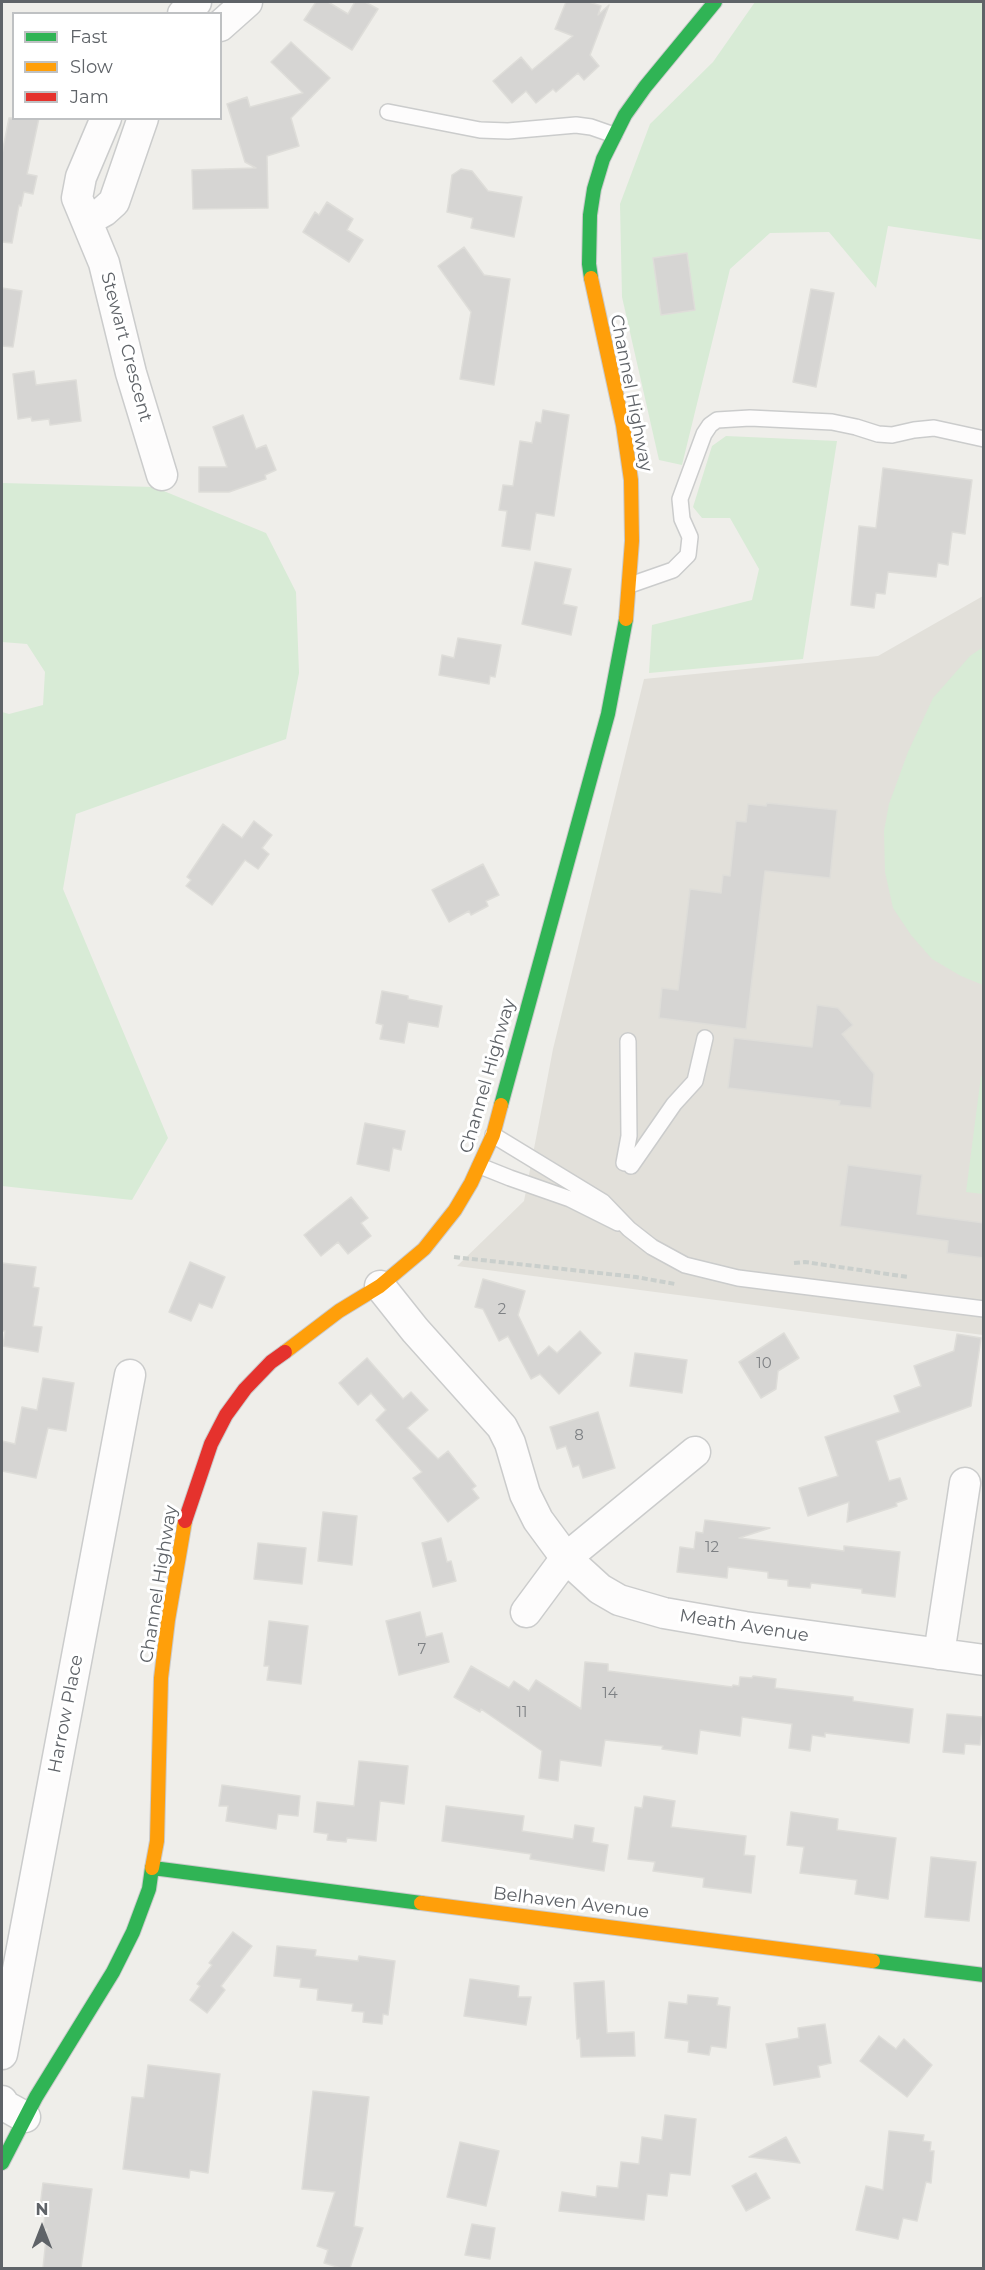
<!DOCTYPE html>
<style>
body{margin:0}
#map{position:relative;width:985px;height:2270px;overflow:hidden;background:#efeeea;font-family:Montserrat,sans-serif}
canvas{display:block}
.frame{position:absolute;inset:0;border:3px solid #5f6368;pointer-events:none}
.legend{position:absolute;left:12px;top:12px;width:210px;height:108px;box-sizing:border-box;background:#fff;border:2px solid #bfc1c3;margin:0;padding:8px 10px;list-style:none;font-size:18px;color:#5f6368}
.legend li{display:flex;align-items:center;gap:12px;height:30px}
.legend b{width:30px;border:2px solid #bfc1c3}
.north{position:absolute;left:12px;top:2198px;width:60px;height:60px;-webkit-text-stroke:4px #fff;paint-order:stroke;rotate:0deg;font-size:16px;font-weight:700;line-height:24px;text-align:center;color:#5f6368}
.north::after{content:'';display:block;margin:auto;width:21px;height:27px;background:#5f6368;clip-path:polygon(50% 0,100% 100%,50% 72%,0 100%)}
</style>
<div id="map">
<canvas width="985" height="2270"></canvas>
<div class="frame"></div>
<ul class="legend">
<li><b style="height:8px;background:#30b455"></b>Fast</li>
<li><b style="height:8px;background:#ff9f0a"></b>Slow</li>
<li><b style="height:8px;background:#e5322d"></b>Jam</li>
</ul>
<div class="north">N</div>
</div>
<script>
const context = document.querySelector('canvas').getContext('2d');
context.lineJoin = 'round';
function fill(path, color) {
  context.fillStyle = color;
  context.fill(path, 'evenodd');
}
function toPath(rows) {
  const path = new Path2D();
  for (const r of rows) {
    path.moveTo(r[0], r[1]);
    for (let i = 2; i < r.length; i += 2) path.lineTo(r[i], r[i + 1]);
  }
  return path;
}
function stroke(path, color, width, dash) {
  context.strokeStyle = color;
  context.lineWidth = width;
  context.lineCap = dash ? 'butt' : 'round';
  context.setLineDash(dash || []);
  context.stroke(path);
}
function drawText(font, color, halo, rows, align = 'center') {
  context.font = font + ' Montserrat,sans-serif';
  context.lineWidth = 6;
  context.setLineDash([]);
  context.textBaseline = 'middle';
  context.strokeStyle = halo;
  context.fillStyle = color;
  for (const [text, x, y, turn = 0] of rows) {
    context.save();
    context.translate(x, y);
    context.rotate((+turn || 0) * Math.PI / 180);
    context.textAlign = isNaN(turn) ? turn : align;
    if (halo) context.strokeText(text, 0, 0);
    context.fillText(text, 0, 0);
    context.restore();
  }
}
const education = toPath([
 [983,596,983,1335,457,1266,524,1201,553,1049,644,679,878,656]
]);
const green = toPath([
 [755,2,983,2,983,240,888,226,876,288,829,232,770,233,730,269,682,465,659,460,622,297,620,204,650,124,713,62],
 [726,436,837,441,803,659,649,673,652,625,752,600,759,569,730,518,702,518,693,507,712,446],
 [2,483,154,487,266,533,296,592,299,673,286,739,76,814,63,889,168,1138,132,1200,2,1186,2,712,9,714,43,705,45,672,27,644,2,642],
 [983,647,983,985,961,976,932,959,911,935,893,908,885,872,884,831,889,804,908,752,933,698,970,656],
 [981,1076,984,1077,983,1194,966,1192]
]);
const building = toPath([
 [316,2,328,2,348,14,355,2,365,2,378,9,352,50,304,20,316,2],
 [566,2,589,2,601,6,598,15,609,5,590,55,599,66,584,80,578,73,556,92,553,89,536,103,526,91,512,103,493,81,521,57,532,70,573,36,555,29,566,2],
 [291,42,330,78,291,118,299,146,267,156,268,208,193,209,192,170,256,168,245,162,227,104,247,97,250,107,303,93,271,62,291,42],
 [9,118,39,118,27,174,37,176,33,194,24,192,21,206,19,205,12,243,2,242,2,154,9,118],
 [461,169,472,171,488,191,522,197,514,237,471,228,473,218,447,212,452,175,461,169],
 [327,202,353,219,347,230,363,240,349,262,303,232,315,212,319,215,327,202],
 [464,247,484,275,510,279,494,385,460,379,471,312,438,266,464,247],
 [687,253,695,310,661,315,653,258,687,253],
 [2,288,22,291,13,347,2,346,2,288],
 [811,289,834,293,816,387,793,382,811,289],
 [34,371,36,385,76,380,81,421,50,425,49,419,32,421,31,417,18,419,13,374,34,371],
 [543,410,569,415,554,516,536,513,530,550,502,546,507,511,499,510,503,485,513,486,520,441,532,443,536,422,541,423,543,410],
 [243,415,256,449,266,445,276,470,265,475,266,479,229,492,199,492,199,467,227,467,213,427,243,415],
 [883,468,972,480,965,534,952,532,948,565,938,563,936,577,888,572,885,594,876,593,874,608,851,605,859,526,876,528,883,468],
 [535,562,571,569,563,604,577,607,571,635,522,624,535,562],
 [458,638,501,645,495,677,490,676,489,684,439,675,442,655,454,658,458,638],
 [767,803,837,810,830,878,765,871,746,1029,659,1018,662,988,678,990,690,889,721,893,723,875,730,876,736,821,746,822,748,804,766,806,767,803],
 [254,821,272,835,262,848,269,854,258,869,245,860,212,905,186,886,191,880,187,877,223,824,242,838,254,821],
 [483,864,499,895,486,901,488,906,471,915,469,911,449,922,432,890,483,864],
 [382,991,408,996,408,999,442,1006,438,1027,408,1022,404,1043,380,1039,383,1025,376,1023,382,991],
 [817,1005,838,1008,853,1025,842,1034,874,1074,871,1108,839,1105,840,1101,728,1088,734,1038,812,1047,817,1005],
 [365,1123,405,1131,401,1150,393,1148,389,1171,357,1164,365,1123],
 [848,1165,922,1175,917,1214,984,1223,984,1258,947,1253,948,1241,840,1226,848,1165],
 [351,1197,368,1218,361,1223,371,1236,348,1254,338,1242,321,1256,304,1235,351,1197],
 [190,1262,225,1277,212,1308,199,1303,191,1321,169,1312,190,1262],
 [2,1263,36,1267,33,1287,39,1288,33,1326,42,1327,38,1352,3,1346,5,1331,2,1331,2,1263],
 [483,1279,525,1291,518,1315,538,1356,549,1346,557,1353,580,1331,601,1353,559,1394,540,1374,531,1379,508,1336,499,1341,483,1309,475,1307,483,1279],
 [784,1333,799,1358,778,1371,776,1389,761,1398,739,1362,784,1333],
 [957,1334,981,1338,971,1406,876,1441,889,1481,900,1478,907,1499,896,1503,897,1506,847,1522,849,1502,808,1516,799,1488,838,1476,825,1437,900,1412,894,1396,921,1386,914,1366,954,1351,957,1334],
 [635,1353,687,1360,682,1393,630,1386,635,1353],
 [367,1358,403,1399,411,1392,428,1410,407,1428,438,1459,448,1451,476,1486,472,1489,479,1498,448,1522,413,1478,422,1472,376,1420,386,1410,371,1393,358,1405,339,1383,367,1358],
 [43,1378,74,1383,66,1431,48,1428,36,1478,2,1471,2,1441,15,1444,22,1407,37,1410,43,1378],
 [598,1412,615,1468,583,1478,579,1465,573,1467,566,1446,557,1449,550,1427,598,1412],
 [323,1512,357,1516,352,1565,318,1561,323,1512],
 [705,1520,770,1528,739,1538,844,1551,844,1546,900,1552,895,1597,862,1593,862,1589,811,1583,810,1588,788,1586,788,1580,768,1578,768,1572,728,1567,727,1578,677,1572,680,1547,694,1549,696,1532,703,1533,705,1520],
 [441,1538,447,1562,451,1561,456,1581,433,1587,422,1543,441,1538],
 [258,1543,306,1548,302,1584,254,1579,258,1543],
 [420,1612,426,1637,442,1633,449,1662,399,1675,386,1621,420,1612],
 [269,1621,308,1626,301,1684,267,1680,269,1666,264,1666,269,1621],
 [585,1662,608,1664,608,1671,732,1687,733,1685,739,1686,740,1677,752,1678,753,1676,776,1679,775,1688,853,1697,853,1701,913,1709,909,1743,825,1733,825,1737,812,1735,810,1751,789,1748,792,1724,742,1717,740,1736,700,1730,697,1754,662,1749,663,1746,605,1740,601,1766,560,1760,558,1781,539,1778,542,1751,481,1709,480,1712,454,1697,471,1666,509,1688,514,1681,529,1691,536,1680,581,1709,585,1662],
 [947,1714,983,1717,980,1745,965,1744,964,1754,943,1752,947,1714],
 [359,1761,408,1766,404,1804,380,1801,376,1841,347,1838,346,1842,327,1840,328,1834,314,1832,317,1802,354,1806,359,1761],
 [222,1785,300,1796,298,1816,278,1814,276,1829,226,1821,228,1806,219,1806,222,1785],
 [644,1796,675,1801,671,1827,746,1836,744,1855,755,1856,751,1893,703,1887,704,1878,653,1871,655,1862,628,1859,635,1807,642,1808,644,1796],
 [446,1806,524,1816,522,1831,573,1839,575,1825,594,1828,592,1842,608,1845,604,1871,530,1859,531,1854,442,1841,446,1806],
 [791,1812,838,1819,837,1830,896,1838,888,1899,855,1894,857,1880,800,1873,804,1847,787,1845,791,1812],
 [931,1857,976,1862,969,1921,925,1917,931,1857],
 [233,1932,252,1946,221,1986,225,1990,207,2013,190,2000,200,1986,197,1984,212,1965,209,1963,233,1932],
 [277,1946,316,1950,315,1956,358,1961,359,1956,395,1961,388,2015,383,2014,382,2024,363,2022,364,2012,352,2011,353,2004,317,2000,318,1989,300,1987,301,1979,274,1976,277,1946],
 [470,1979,519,1986,518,1997,531,1997,526,2025,464,2016,470,1979],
 [604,1981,607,2033,634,2032,635,2056,581,2057,580,2038,577,2039,574,1983,604,1981],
 [688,1995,718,1998,717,2005,730,2007,726,2048,711,2046,709,2055,688,2052,689,2041,665,2038,669,2002,687,2004,688,1995],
 [825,2024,831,2063,818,2066,820,2077,774,2085,766,2044,799,2038,798,2028,825,2024],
 [879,2036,896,2049,904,2039,932,2065,907,2097,860,2061,879,2036],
 [148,2065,220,2074,208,2173,190,2170,189,2178,123,2169,132,2097,144,2098,148,2065],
 [313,2091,369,2097,354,2226,363,2228,350,2268,341,2268,324,2263,328,2250,317,2246,335,2192,302,2189,313,2091],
 [665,2115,696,2119,690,2175,670,2173,667,2196,647,2194,644,2220,559,2211,562,2192,596,2197,597,2186,618,2188,621,2162,639,2164,642,2137,662,2140,665,2115],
 [889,2131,924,2135,923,2141,931,2142,930,2151,934,2151,931,2183,926,2182,917,2221,903,2218,898,2239,856,2230,866,2186,883,2190,889,2131],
 [786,2137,800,2163,749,2157,786,2137],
 [460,2142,499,2151,486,2206,447,2197,460,2142],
 [756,2173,770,2198,746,2211,732,2186,756,2173],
 [43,2183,92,2189,81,2268,43,2268,47,2229,43,2229,45,2215,39,2215,43,2183],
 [472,2224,495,2228,490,2259,465,2255,472,2224]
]);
const path = toPath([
 [454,1257,636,1277,675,1284],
 [794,1263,805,1262,908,1277]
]);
const lane = toPath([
 [388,112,480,130,508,131,576,125,591,127,614,135],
 [630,585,673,570,688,555,690,537,682,519,680,499,704,434,710,425,717,420,750,418,832,422,856,427,878,434,892,435,914,430,934,428,984,439],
 [493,1135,603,1202,629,1229,652,1247,685,1265,738,1278,984,1309],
 [624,1163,629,1136,628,1041],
 [480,1166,510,1178,570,1199,618,1223],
 [631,1166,674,1104,695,1081,705,1038]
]);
const street = toPath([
 [183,14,196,2],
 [220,26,247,2],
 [106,118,81,177,77,198,104,263,131,373,162,475],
 [88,220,104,211,114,202,143,118],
 [380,1286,415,1330,502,1427,510,1443,525,1494,538,1520,566,1558,600,1589,619,1600,664,1613,745,1627,984,1660],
 [526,1612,566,1558,695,1452],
 [939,1654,965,1483],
 [2,2054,130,1375],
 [2,2101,5,2106,25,2117]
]);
const fast = toPath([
 [591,278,589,264,590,215,594,189,603,159,625,115,645,87,715,2],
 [501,1105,608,714,626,619],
 [153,1868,421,1903],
 [873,1961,984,1975],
 [2,2163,36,2097,113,1972,133,1932,149,1889,152,1868]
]);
const slow = toPath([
 [591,278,623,425,631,480,632,541,626,619],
 [285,1352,339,1311,380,1286,424,1249,455,1210,471,1183,493,1135,501,1105],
 [152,1868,157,1841,161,1678,168,1620,185,1521],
 [421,1903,873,1961]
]);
const jam = toPath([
 [185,1521,211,1444,226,1415,245,1389,271,1362,285,1352]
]);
const numberNames = [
 ["2",502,1310],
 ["10",764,1364],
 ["8",579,1436],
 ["12",712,1548],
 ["7",422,1650],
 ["14",610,1694],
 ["11",522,1713]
];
const streetNames = [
 ["Stewart Crescent",126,347,75],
 ["Channel Highway",631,393,79],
 ["Channel Highway",488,1076,-74],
 ["Channel Highway",159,1584,-81],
 ["Meath Avenue",744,1626,9],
 ["Harrow Place",66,1714,-79],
 ["Belhaven Avenue",571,1903,7]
];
fill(education, '#e2e0da');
fill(green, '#d8ebd6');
fill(building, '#d6d5d3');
stroke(building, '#deddd9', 1.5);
stroke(lane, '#cbcccc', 18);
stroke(street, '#cbcccc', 33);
stroke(fast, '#cacacb', 16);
stroke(slow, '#cacacb', 16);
stroke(jam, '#cacacb', 16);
stroke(path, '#cacfcc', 4, [6, 3]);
stroke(lane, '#fdfcfc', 15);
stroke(street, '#fdfcfc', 30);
stroke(fast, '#30b455', 14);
stroke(slow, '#ff9f0a', 14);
stroke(jam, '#e5322d', 14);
drawText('15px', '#7e8184', null, numberNames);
drawText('18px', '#5f6368', '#fff', streetNames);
</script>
